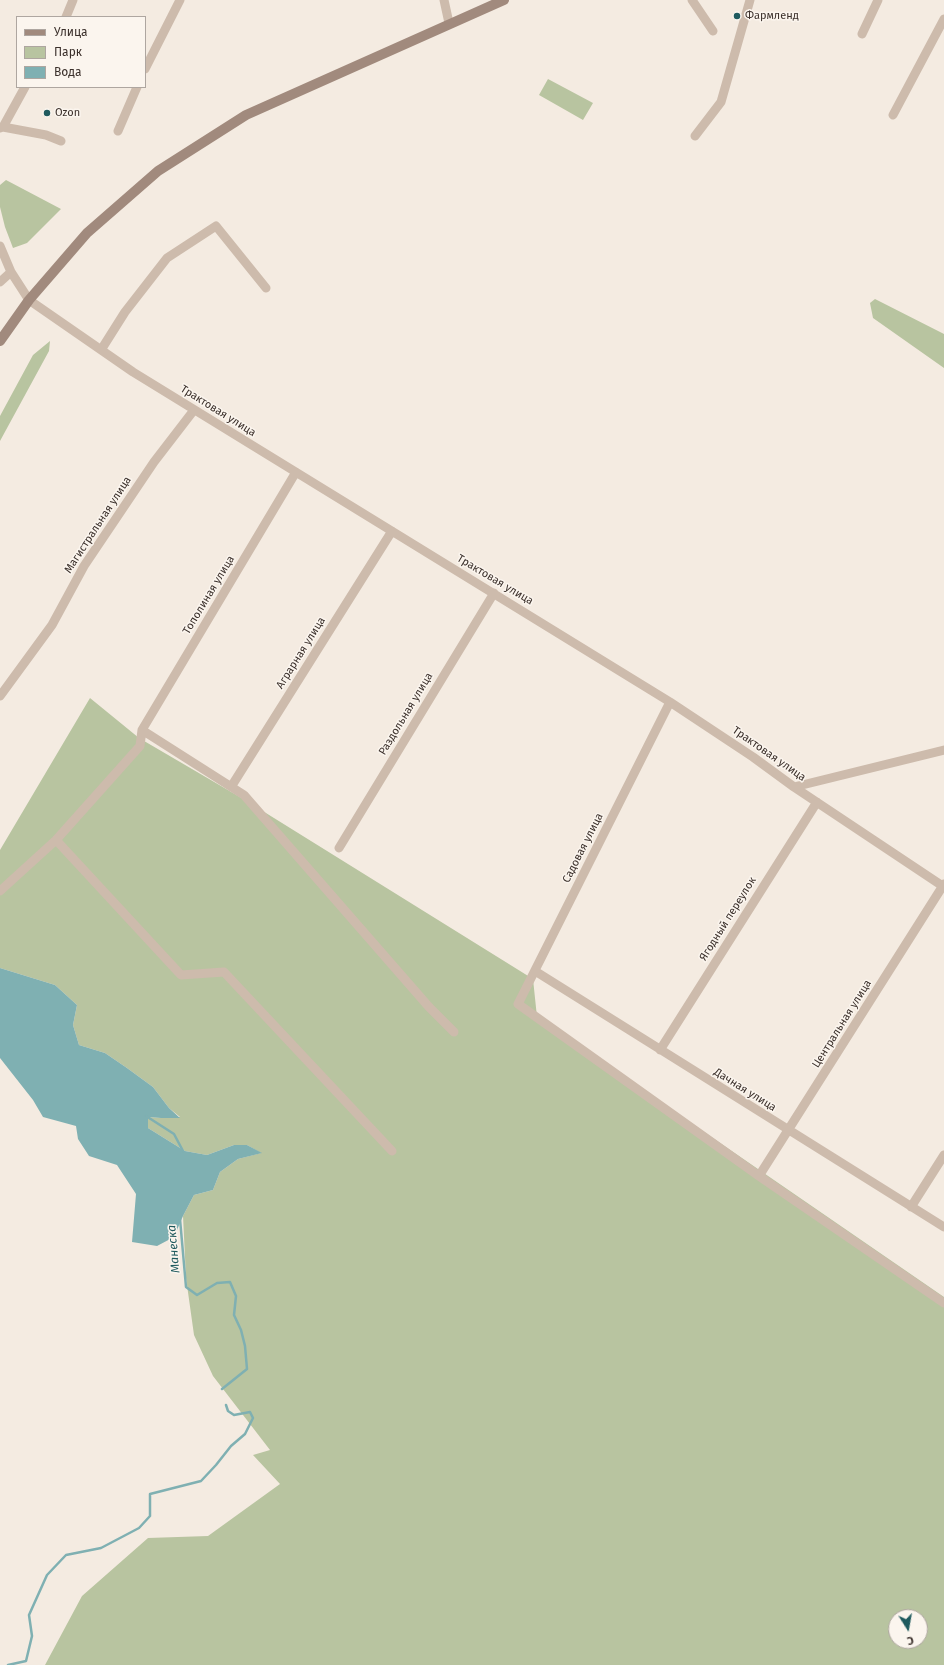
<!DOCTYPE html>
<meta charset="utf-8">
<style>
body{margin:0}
#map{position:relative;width:944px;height:1665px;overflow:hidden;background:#f4ebe1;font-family:"Fira Sans",sans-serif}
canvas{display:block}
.legend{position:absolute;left:16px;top:16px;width:130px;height:72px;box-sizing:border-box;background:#fbf5ee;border:1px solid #aea6a0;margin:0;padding:5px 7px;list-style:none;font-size:12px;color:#3b302b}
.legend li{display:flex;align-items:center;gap:8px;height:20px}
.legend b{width:20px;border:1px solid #aea6a0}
.north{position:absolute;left:888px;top:1609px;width:40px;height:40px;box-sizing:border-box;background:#fbf5ee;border:1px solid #aea6a0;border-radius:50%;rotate:169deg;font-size:11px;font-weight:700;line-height:16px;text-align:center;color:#3b302b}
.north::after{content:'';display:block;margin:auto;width:14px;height:18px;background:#1f5a5e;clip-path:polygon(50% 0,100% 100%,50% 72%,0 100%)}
</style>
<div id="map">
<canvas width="944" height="1665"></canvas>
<ul class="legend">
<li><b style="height:5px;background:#a18a7d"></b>Улица</li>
<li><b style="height:11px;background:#b8c4a0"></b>Парк</li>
<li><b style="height:11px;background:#7fb0b2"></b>Вода</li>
</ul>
<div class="north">С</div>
</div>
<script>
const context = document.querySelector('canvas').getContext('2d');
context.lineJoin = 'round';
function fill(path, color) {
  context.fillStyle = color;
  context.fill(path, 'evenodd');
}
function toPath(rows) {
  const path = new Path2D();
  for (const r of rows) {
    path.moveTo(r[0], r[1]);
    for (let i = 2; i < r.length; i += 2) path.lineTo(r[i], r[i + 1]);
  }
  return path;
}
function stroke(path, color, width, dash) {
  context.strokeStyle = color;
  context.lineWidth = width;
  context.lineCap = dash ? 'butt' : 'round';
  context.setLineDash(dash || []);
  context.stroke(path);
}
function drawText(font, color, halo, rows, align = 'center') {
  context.font = font + ' "Fira Sans",sans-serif';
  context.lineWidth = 3;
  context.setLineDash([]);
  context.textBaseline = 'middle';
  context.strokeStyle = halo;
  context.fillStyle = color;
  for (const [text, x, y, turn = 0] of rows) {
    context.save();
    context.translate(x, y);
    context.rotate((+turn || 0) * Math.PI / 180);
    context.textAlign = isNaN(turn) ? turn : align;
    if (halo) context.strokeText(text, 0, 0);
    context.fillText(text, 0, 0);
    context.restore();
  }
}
const green = toPath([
 [548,79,593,103,583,120,539,95],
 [6,180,61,209,27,243,13,248,5,227,0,207,0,185],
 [875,299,944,334,944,368,873,318,870,303],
 [50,341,49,351,0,441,0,416,33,355],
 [90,698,139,738,245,800,533,979,537,1017,944,1297,944,1665,45,1665,82,1596,148,1538,208,1536,280,1484,253,1455,270,1450,213,1376,194,1335,186,1278,183,1216,194,1195,213,1190,220,1172,238,1159,261,1153,247,1145,234,1145,207,1155,185,1151,148,1128,148,1117,161,1118,180,1117,169,1108,153,1087,127,1068,105,1053,79,1045,73,1025,77,1005,55,985,0,968,0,850],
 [896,1617,920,1617,920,1641,896,1641]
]);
const water = toPath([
 [0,968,55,985,77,1005,73,1025,79,1045,105,1053,127,1068,153,1087,169,1108,180,1118,161,1118,148,1117,148,1128,185,1151,207,1155,234,1145,247,1145,262,1153,238,1159,220,1172,213,1190,194,1195,183,1216,174,1237,157,1246,132,1242,136,1194,117,1165,89,1156,78,1139,76,1126,43,1117,33,1100,0,1058]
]);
const stream = toPath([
 [146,1116,174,1134,183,1151],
 [180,1219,186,1287,197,1295,217,1283,230,1282,236,1296,234,1315,241,1330,245,1346,247,1369,222,1389],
 [8,1665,26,1661,32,1636,29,1615,47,1575,66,1555,101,1548,139,1528,150,1516,150,1494,201,1481,216,1465,231,1446,245,1434,253,1418,250,1412,234,1415,228,1411,226,1405]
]);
const minor = toPath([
 [444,0,449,23],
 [692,0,713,31],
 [66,17,73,0],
 [862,34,878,0],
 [145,69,180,0],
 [893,115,944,19],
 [3,127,46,135,61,141],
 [0,128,3,127,25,87],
 [118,131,137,87],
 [695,136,721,102,750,0],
 [0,246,11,272,29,300,133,372,670,702,753,757,794,787,944,887],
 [0,282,11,272],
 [101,350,125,312,167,258,216,226,266,288],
 [0,696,52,625,84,566,154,462,194,410],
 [670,702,518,1004,759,1176,944,1303],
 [142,730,244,795,429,1007,454,1032],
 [231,787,392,531],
 [794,787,944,750],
 [56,840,181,975,224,972,392,1151],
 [339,848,494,593],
 [0,891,56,840,140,746,142,730,296,472],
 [535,971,944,1227],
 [660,1050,817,802],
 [759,1176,944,884],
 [911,1207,944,1155]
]);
const secondary = toPath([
 [0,341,29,300,87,233,158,171,246,115,504,0]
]);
const markers = [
 [737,16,4,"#1f5a5e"],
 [47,113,4,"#1f5a5e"]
];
const poiNames = [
 ["Фармленд",745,16],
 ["Ozon",55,113]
];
const streetNames = [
 ["Трактовая улица",218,411,32],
 ["Магистральная улица",98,525,-57],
 ["Трактовая улица",495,580,31],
 ["Тополиная улица",209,595,-59],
 ["Аграрная улица",301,653,-58],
 ["Раздольная улица",406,714,-59],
 ["Трактовая улица",769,754,35],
 ["Садовая улица",583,848,-63],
 ["Ягодный переулок",728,919,-58],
 ["Центральная улица",842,1024,-58],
 ["Дачная улица",745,1090,32]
];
const waterNames = [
 ["Манеска",174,1249,-95]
];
fill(green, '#b8c4a0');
fill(water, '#7fb0b2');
stroke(stream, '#7fb0b2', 2.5);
stroke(minor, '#cdbbac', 9);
stroke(secondary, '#a18a7d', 10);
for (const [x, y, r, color] of markers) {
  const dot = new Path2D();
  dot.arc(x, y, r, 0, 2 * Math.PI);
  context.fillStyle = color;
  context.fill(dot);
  stroke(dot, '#fbf5ee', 1.5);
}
drawText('11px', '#3b302b', '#fbf5ee', poiNames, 'left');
drawText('11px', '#3b302b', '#fbf5ee', streetNames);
drawText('italic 12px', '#1f5a5e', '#fbf5ee', waterNames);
</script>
